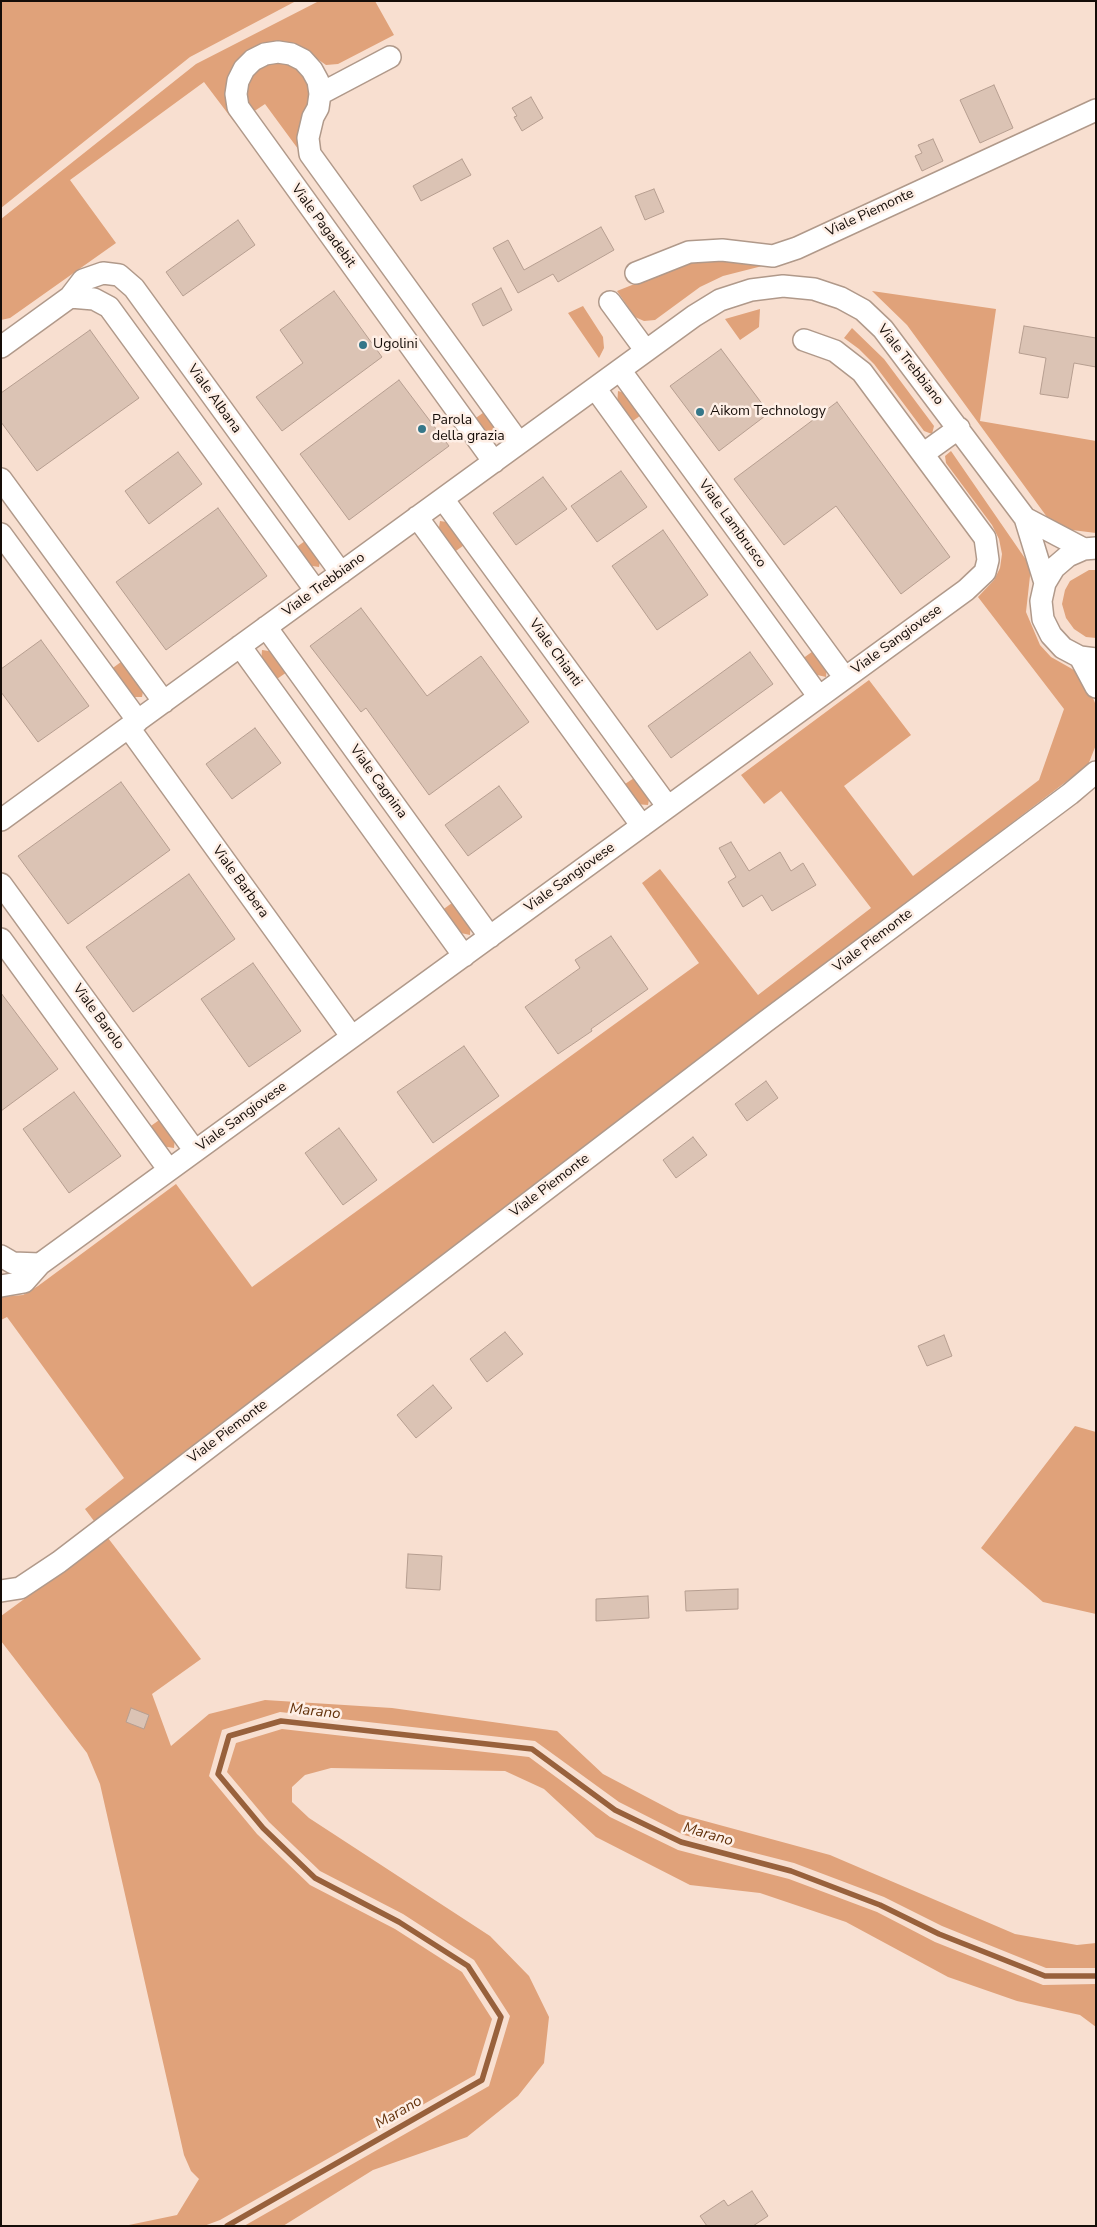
<!DOCTYPE html>
<style>
body{margin:0}
#map{position:relative;width:1097px;height:2227px;overflow:hidden;background:#f8dfd0;font-family:"Nunito Sans",sans-serif}
canvas{display:block}
.frame{position:absolute;inset:0;border:2px solid #150d08;pointer-events:none}
</style>
<div id="map">
<canvas width="1097" height="2227"></canvas>
<div class="frame"></div>
</div>
<script>
const context = document.querySelector('canvas').getContext('2d');
context.lineJoin = 'round';
function fill(path, color) {
  context.fillStyle = color;
  context.fill(path, 'evenodd');
}
function toPath(rows) {
  const path = new Path2D();
  for (const r of rows) {
    path.moveTo(r[0], r[1]);
    for (let i = 2; i < r.length; i += 2) path.lineTo(r[i], r[i + 1]);
  }
  return path;
}
function stroke(path, color, width, dash) {
  context.strokeStyle = color;
  context.lineWidth = width;
  context.lineCap = dash ? 'butt' : 'round';
  context.setLineDash(dash || []);
  context.stroke(path);
}
function drawText(font, color, halo, rows, align = 'center') {
  context.font = font + ' "Nunito Sans",sans-serif';
  context.lineWidth = 5;
  context.setLineDash([]);
  context.textBaseline = 'middle';
  context.strokeStyle = halo;
  context.fillStyle = color;
  for (const [text, x, y, turn = 0] of rows) {
    context.save();
    context.translate(x, y);
    context.rotate((+turn || 0) * Math.PI / 180);
    context.textAlign = isNaN(turn) ? turn : align;
    if (halo) context.strokeText(text, 0, 0);
    context.fillText(text, 0, 0);
    context.restore();
  }
}
const green = toPath([
 [1,1,296,1,190,57,1,208],
 [319,1,375,1,394,35,338,64,326,65,296,44,280,42,263,44,228,109,235,123,204,82,70,180,116,243,10,318,1,320,1,219,196,64],
 [268,62,288,62,305,75,312,95,301,153,265,104,250,114,246,105,246,84,251,75],
 [718,256,774,263,723,276,700,287,655,320,644,321,635,317,617,291,692,261],
 [872,291,996,309,980,421,1096,441,1096,533,1064,529,1047,517,907,325],
 [583,306,603,337,604,348,599,358,568,313],
 [760,309,759,327,740,340,725,319],
 [852,328,884,359,934,426,932,434,924,431,874,364,859,349,844,338],
 [618,391,631,395,644,413,630,423,617,406],
 [487,410,499,427,498,439,485,437,473,420],
 [951,451,1031,567,1026,612,1040,645,1051,657,1081,674,1089,688,1095,703,1096,745,1088,765,94,1521,85,1509,124,1478,7,1317,1,1320,1,1297,23,1295,38,1286,176,1184,252,1287,699,963,642,883,660,869,758,995,871,908,781,791,764,804,741,775,869,680,911,735,844,786,913,876,1039,780,1064,709,978,597,994,580,1000,568,1002,554,999,539,992,525,946,463,945,456],
 [440,521,453,523,467,543,453,553,438,534],
 [309,538,321,554,319,567,306,565,294,549],
 [1089,570,1096,570,1096,638,1086,637,1074,629,1066,618,1062,604,1065,590,1070,581],
 [816,649,827,664,826,677,813,674,802,659],
 [262,650,276,652,290,670,274,681,261,663],
 [125,659,144,686,142,697,129,697,110,670],
 [637,776,650,794,648,805,635,804,622,786],
 [456,900,471,921,470,935,456,932,441,911],
 [162,1118,175,1136,174,1148,161,1146,148,1128],
 [1075,1426,1096,1432,1096,1614,1043,1602,981,1548],
 [108,1538,201,1659,152,1694,171,1746,209,1714,265,1700,392,1708,557,1731,603,1774,679,1814,830,1855,1015,1934,1077,1945,1096,1943,1096,1968,1046,1968,942,1926,884,1897,794,1863,684,1835,619,1802,535,1741,280,1712,222,1730,209,1776,257,1834,310,1885,395,1929,462,1972,492,2019,475,2075,220,2220,204,2226,124,2226,177,2215,199,2179,191,2171,184,2155,100,1784,87,1753,1,1641,1,1616],
 [282,1729,529,1757,610,1817,678,1850,789,1879,877,1912,935,1942,1043,1985,1096,1984,1096,2027,1080,2015,1017,2001,948,1977,846,1922,760,1893,690,1885,596,1837,544,1789,505,1771,331,1768,305,1775,292,1787,292,1802,309,1818,490,1936,529,1976,549,2017,544,2063,518,2096,467,2137,373,2170,283,2226,244,2226,489,2086,510,2016,474,1960,403,1914,320,1871,269,1822,227,1772,236,1743]
]);
const stream = toPath([
 [227,2226,482,2080,501,2017,468,1966,399,1922,315,1878,263,1828,218,1774,229,1736,281,1721,532,1749,615,1810,681,1842,791,1871,880,1905,939,1934,1045,1976,1096,1976]
]);
const building = toPath([
 [994,85,1013,128,980,143,960,100,994,85],
 [531,97,543,118,522,131,514,117,517,116,512,108,531,97],
 [933,139,943,161,922,171,915,156,922,153,918,145,933,139],
 [462,159,471,175,421,201,413,186,462,159],
 [654,189,664,212,645,220,635,196,654,189],
 [238,220,255,245,183,296,166,272,238,220],
 [601,227,614,250,558,282,553,274,518,293,493,248,508,240,524,270,601,227],
 [501,288,512,310,483,326,472,304,501,288],
 [334,291,382,357,282,431,256,397,303,363,280,330,334,291],
 [1024,326,1096,338,1096,367,1074,363,1068,398,1040,394,1046,358,1019,353,1024,326],
 [90,330,139,398,37,471,1,422,1,393,90,330],
 [721,349,769,413,719,451,670,386,721,349],
 [399,380,449,446,349,520,300,454,399,380],
 [837,402,950,557,901,594,836,506,784,545,734,479,837,402],
 [178,452,202,484,149,524,125,491,178,452],
 [621,471,647,507,597,542,571,506,621,471],
 [543,477,567,509,516,545,493,513,543,477],
 [218,508,267,576,166,650,116,582,218,508],
 [663,530,708,595,657,630,612,566,663,530],
 [361,608,427,696,481,656,529,722,429,795,366,708,361,712,310,646,361,608],
 [41,640,89,706,38,742,1,692,1,669,41,640],
 [750,652,773,684,671,758,648,726,750,652],
 [255,728,281,763,232,799,206,764,255,728],
 [121,782,170,850,68,924,18,856,121,782],
 [499,786,522,817,468,856,445,825,499,786],
 [731,842,749,871,780,852,791,871,803,863,816,885,772,911,762,895,743,907,728,882,736,877,719,848,731,842],
 [189,874,235,939,133,1012,86,947,189,874],
 [611,936,648,989,591,1029,592,1031,558,1054,525,1007,580,968,575,960,611,936],
 [253,963,301,1031,249,1067,201,999,253,963],
 [1,993,58,1069,1,1111,1,993],
 [464,1046,499,1096,433,1143,397,1092,464,1046],
 [766,1081,778,1098,747,1121,735,1104,766,1081],
 [74,1092,121,1156,69,1193,23,1129,74,1092],
 [339,1128,377,1180,343,1205,305,1153,339,1128],
 [693,1137,707,1155,676,1178,663,1160,693,1137],
 [505,1332,523,1354,487,1382,470,1359,505,1332],
 [944,1335,952,1356,927,1366,918,1346,944,1335],
 [433,1385,452,1408,416,1438,397,1415,433,1385],
 [408,1554,442,1556,440,1590,406,1588,408,1554],
 [738,1589,738,1609,686,1611,685,1591,738,1589],
 [648,1596,649,1618,596,1621,596,1599,648,1596],
 [131,1708,149,1715,144,1729,126,1722,131,1708],
 [752,2191,768,2216,753,2226,707,2226,700,2216,724,2200,728,2206,752,2191]
]);
const minor = toPath([
 [320,94,390,57],
 [636,273,689,252,722,250,773,256,797,248,1096,110],
 [70,297,94,299,109,307,316,591],
 [610,302,646,351],
 [1,347,70,297,83,280,103,273,119,275,134,288,341,573],
 [620,370,845,678],
 [595,388,819,697],
 [923,454,959,428],
 [494,462,238,107,236,94,238,81,244,69,253,60,265,54,278,52,291,54,303,60,312,70,318,81,320,94,318,108,313,117,308,138,310,154,519,443],
 [1,479,164,702],
 [443,499,668,807],
 [417,517,642,826],
 [1025,518,1084,549],
 [1,534,138,721],
 [1096,548,1084,549,1068,556,1054,568,1045,583,1041,601,1043,619,1051,635,1063,648,1080,657,1096,659],
 [266,627,490,937],
 [240,646,464,956],
 [1080,657,1096,687],
 [129,728,352,1037],
 [1,820,694,316,720,300,751,290,783,286,814,289,841,298,863,310,883,329,1025,518,1045,583],
 [1,884,195,1151],
 [1,939,169,1170],
 [1,1256,13,1263,40,1264],
 [1,1286,24,1282,40,1264,966,590,985,572,988,560,985,538,862,372,835,351,804,340],
 [1,1591,20,1588,59,1562,765,1022,1070,794,1096,772]
]);
const markers = [
 [363,345,5,"#357789"],
 [700,412,5,"#357789"],
 [422,429,5,"#357789"]
];
const streetNames = [
 ["Viale Piemonte",870,213,-25],
 ["Viale Pagadebit",323,226,54],
 ["Viale Trebbiano",910,365,52],
 ["Viale Albana",214,399,54],
 ["Viale Lambrusco",732,524,54],
 ["Viale Trebbiano",324,585,-36],
 ["Viale Sangiovese",897,640,-36],
 ["Viale Chianti",555,653,54],
 ["Viale Cagnina",378,782,54],
 ["Viale Sangiovese",570,878,-36],
 ["Viale Barbera",240,882,54],
 ["Viale Piemonte",873,941,-37],
 ["Viale Barolo",98,1017,54],
 ["Viale Sangiovese",242,1117,-36],
 ["Viale Piemonte",550,1186,-37],
 ["Viale Piemonte",228,1432,-37]
];
const poiNames = [
 ["Ugolini",373,345],
 ["Aikom Technology",710,412],
 ["Parola",432,421],
 ["della grazia",432,437]
];
const waterNames = [
 ["Marano",315,1712,6],
 ["Marano",708,1835,16],
 ["Marano",399,2113,-30]
];
fill(green, '#e0a27a');
stroke(stream, '#98613c', 5.5);
fill(building, '#dbc3b4');
stroke(building, '#b69e90', 1);
stroke(minor, '#b0998a', 24);
stroke(minor, '#fff', 21);
for (const [x, y, r, color] of markers) {
  const dot = new Path2D();
  dot.arc(x, y, r, 0, 2 * Math.PI);
  context.fillStyle = color;
  context.fill(dot);
  stroke(dot, '#feefe6', 2);
}
drawText('14px', '#150d08', '#feefe6', streetNames);
drawText('14px', '#150d08', '#feefe6', poiNames, 'left');
drawText('italic 15px', '#63320b', '#feefe6', waterNames);
</script>
